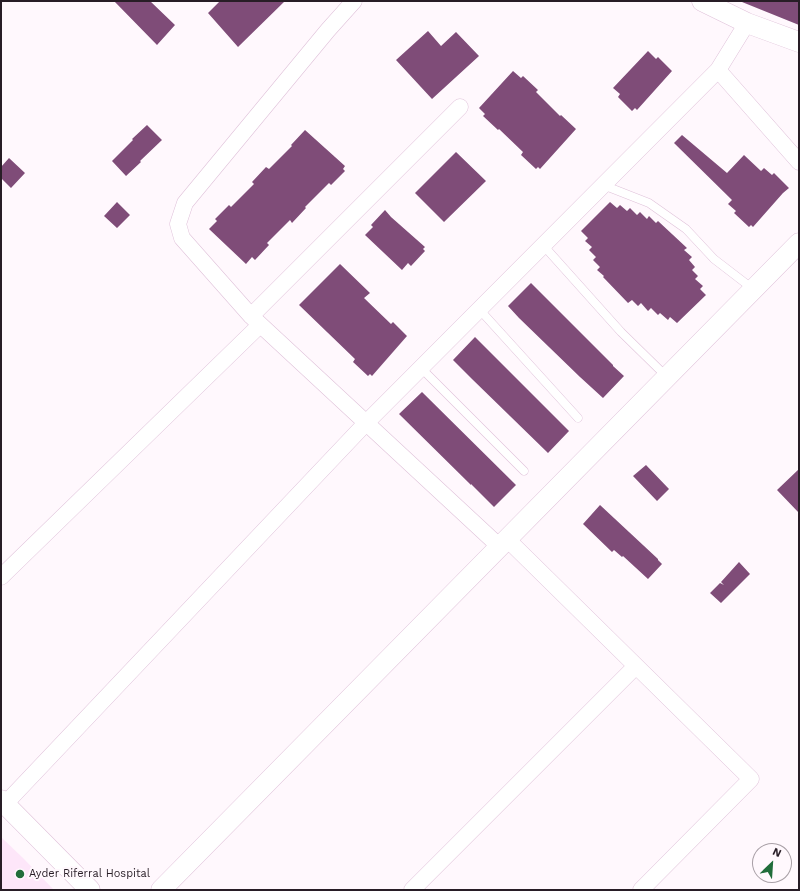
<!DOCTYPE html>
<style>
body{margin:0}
#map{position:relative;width:800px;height:891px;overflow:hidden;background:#fff8fd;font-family:"Work Sans",sans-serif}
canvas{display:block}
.frame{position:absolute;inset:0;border:2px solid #281d26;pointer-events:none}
.north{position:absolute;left:752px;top:843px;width:40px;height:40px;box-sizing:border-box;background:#fff8fd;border:1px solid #a9a0a7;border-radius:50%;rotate:25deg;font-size:11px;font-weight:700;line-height:16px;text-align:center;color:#281d26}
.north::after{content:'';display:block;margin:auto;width:14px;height:18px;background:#216d3b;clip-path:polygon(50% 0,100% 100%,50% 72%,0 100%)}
</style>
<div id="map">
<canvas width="800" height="891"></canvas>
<div class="frame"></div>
<div class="north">N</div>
</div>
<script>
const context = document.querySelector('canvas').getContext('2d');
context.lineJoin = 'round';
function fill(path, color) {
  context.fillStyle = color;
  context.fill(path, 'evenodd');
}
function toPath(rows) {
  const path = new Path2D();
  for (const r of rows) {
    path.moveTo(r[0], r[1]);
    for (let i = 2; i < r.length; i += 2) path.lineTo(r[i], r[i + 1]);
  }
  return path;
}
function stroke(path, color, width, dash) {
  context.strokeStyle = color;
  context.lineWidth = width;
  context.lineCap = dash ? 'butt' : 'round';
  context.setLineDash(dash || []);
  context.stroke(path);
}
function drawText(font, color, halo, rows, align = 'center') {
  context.font = font + ' "Work Sans",sans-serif';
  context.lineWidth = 4;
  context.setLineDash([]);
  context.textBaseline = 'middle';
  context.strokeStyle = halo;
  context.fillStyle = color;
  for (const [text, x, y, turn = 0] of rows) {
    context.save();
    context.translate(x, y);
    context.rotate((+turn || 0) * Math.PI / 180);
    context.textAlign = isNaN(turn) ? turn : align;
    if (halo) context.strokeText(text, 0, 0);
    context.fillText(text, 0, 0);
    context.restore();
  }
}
const built = toPath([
 [1,837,23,858,54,890,1,890]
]);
const building = toPath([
 [114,1,150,1,175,25,157,45],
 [220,1,285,1,238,47,208,13],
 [742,1,799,1,799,25,742,2],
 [428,31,441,46,456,32,479,56,432,99,396,60],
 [648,51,656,59,658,57,672,71,637,110,635,108,632,111,618,97,620,94,613,88],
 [513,71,521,78,523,76,538,90,536,92,560,116,561,115,576,129,540,169,538,167,536,169,521,155,523,152,499,129,498,130,483,116,485,114,479,108],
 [147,125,162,140,140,161,141,162,126,176,112,161,133,140,132,139],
 [305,130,345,166,343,169,345,171,331,185,329,183,305,207,306,208,292,223,290,220,267,243,269,245,255,260,252,257,246,264,209,229,217,221,215,219,229,205,231,207,254,184,252,182,266,167,269,169,292,146,291,145],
 [682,135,727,173,744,155,761,171,764,168,772,175,774,173,789,188,783,193,753,227,751,225,749,227,734,213,736,211,728,204,732,200,674,143],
 [456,152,486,181,444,222,415,193],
 [9,158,25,173,11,188,1,178,1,167],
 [117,202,130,215,117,228,104,216],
 [610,202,617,208,620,205,627,211,630,208,637,215,640,212,647,219,649,216,656,223,658,221,687,248,684,250,692,257,689,260,695,267,692,270,698,276,695,279,703,286,700,289,706,295,677,323,670,317,668,320,660,313,658,315,651,308,648,311,641,303,638,306,632,300,628,303,603,277,604,276,597,270,600,267,593,260,596,257,589,250,592,247,585,241,588,238,581,231],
 [385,210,391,217,425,247,423,249,425,251,411,266,408,263,402,270,365,235,373,227,371,225],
 [340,264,370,293,364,298,391,324,393,322,407,336,372,376,370,374,368,376,353,362,355,359,299,305],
 [531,283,613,365,613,366,624,376,603,398,580,377,519,318,508,306],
 [475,337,569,431,548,453,472,379,453,360],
 [422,392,516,485,494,507,471,484,471,485,399,414],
 [646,465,669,489,657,501,633,476],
 [799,469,799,513,777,490],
 [600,505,658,559,658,560,662,564,648,579,623,556,622,557,614,550,612,552,583,524],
 [739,562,750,574,721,603,710,593,720,583,724,585,721,582]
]);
const service = toPath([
 [603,185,649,203,686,229,714,259,753,289],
 [543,245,621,332,667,377],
 [479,309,578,418],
 [421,368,524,471]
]);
const minor = toPath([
 [354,1,328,30,185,203,178,224,182,238,251,316,500,547],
 [718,70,799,162],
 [251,316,460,107],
 [507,539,751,779,641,890],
 [1,577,260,325],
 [5,804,366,423,718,70,747,23],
 [412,890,636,666]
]);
const tertiary = toPath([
 [702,1,747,23,799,42],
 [1,800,90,890],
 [161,890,799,243]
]);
const markers = [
 [20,874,5,"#216d3b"]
];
const poiNames = [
 ["Ayder Riferral Hospital",29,874]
];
fill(built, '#fde6f9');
fill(building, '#7f4c78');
stroke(service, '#dfc1d9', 9);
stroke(minor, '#dfc1d9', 17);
stroke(tertiary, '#dfc1d9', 21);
stroke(service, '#fff', 8);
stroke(minor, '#fff', 16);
stroke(tertiary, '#fff', 20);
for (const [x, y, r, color] of markers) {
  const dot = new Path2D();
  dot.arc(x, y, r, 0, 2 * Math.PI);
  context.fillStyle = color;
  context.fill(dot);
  stroke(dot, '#fff8fd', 1.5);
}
drawText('11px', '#281d26', '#fff8fd', poiNames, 'left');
</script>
